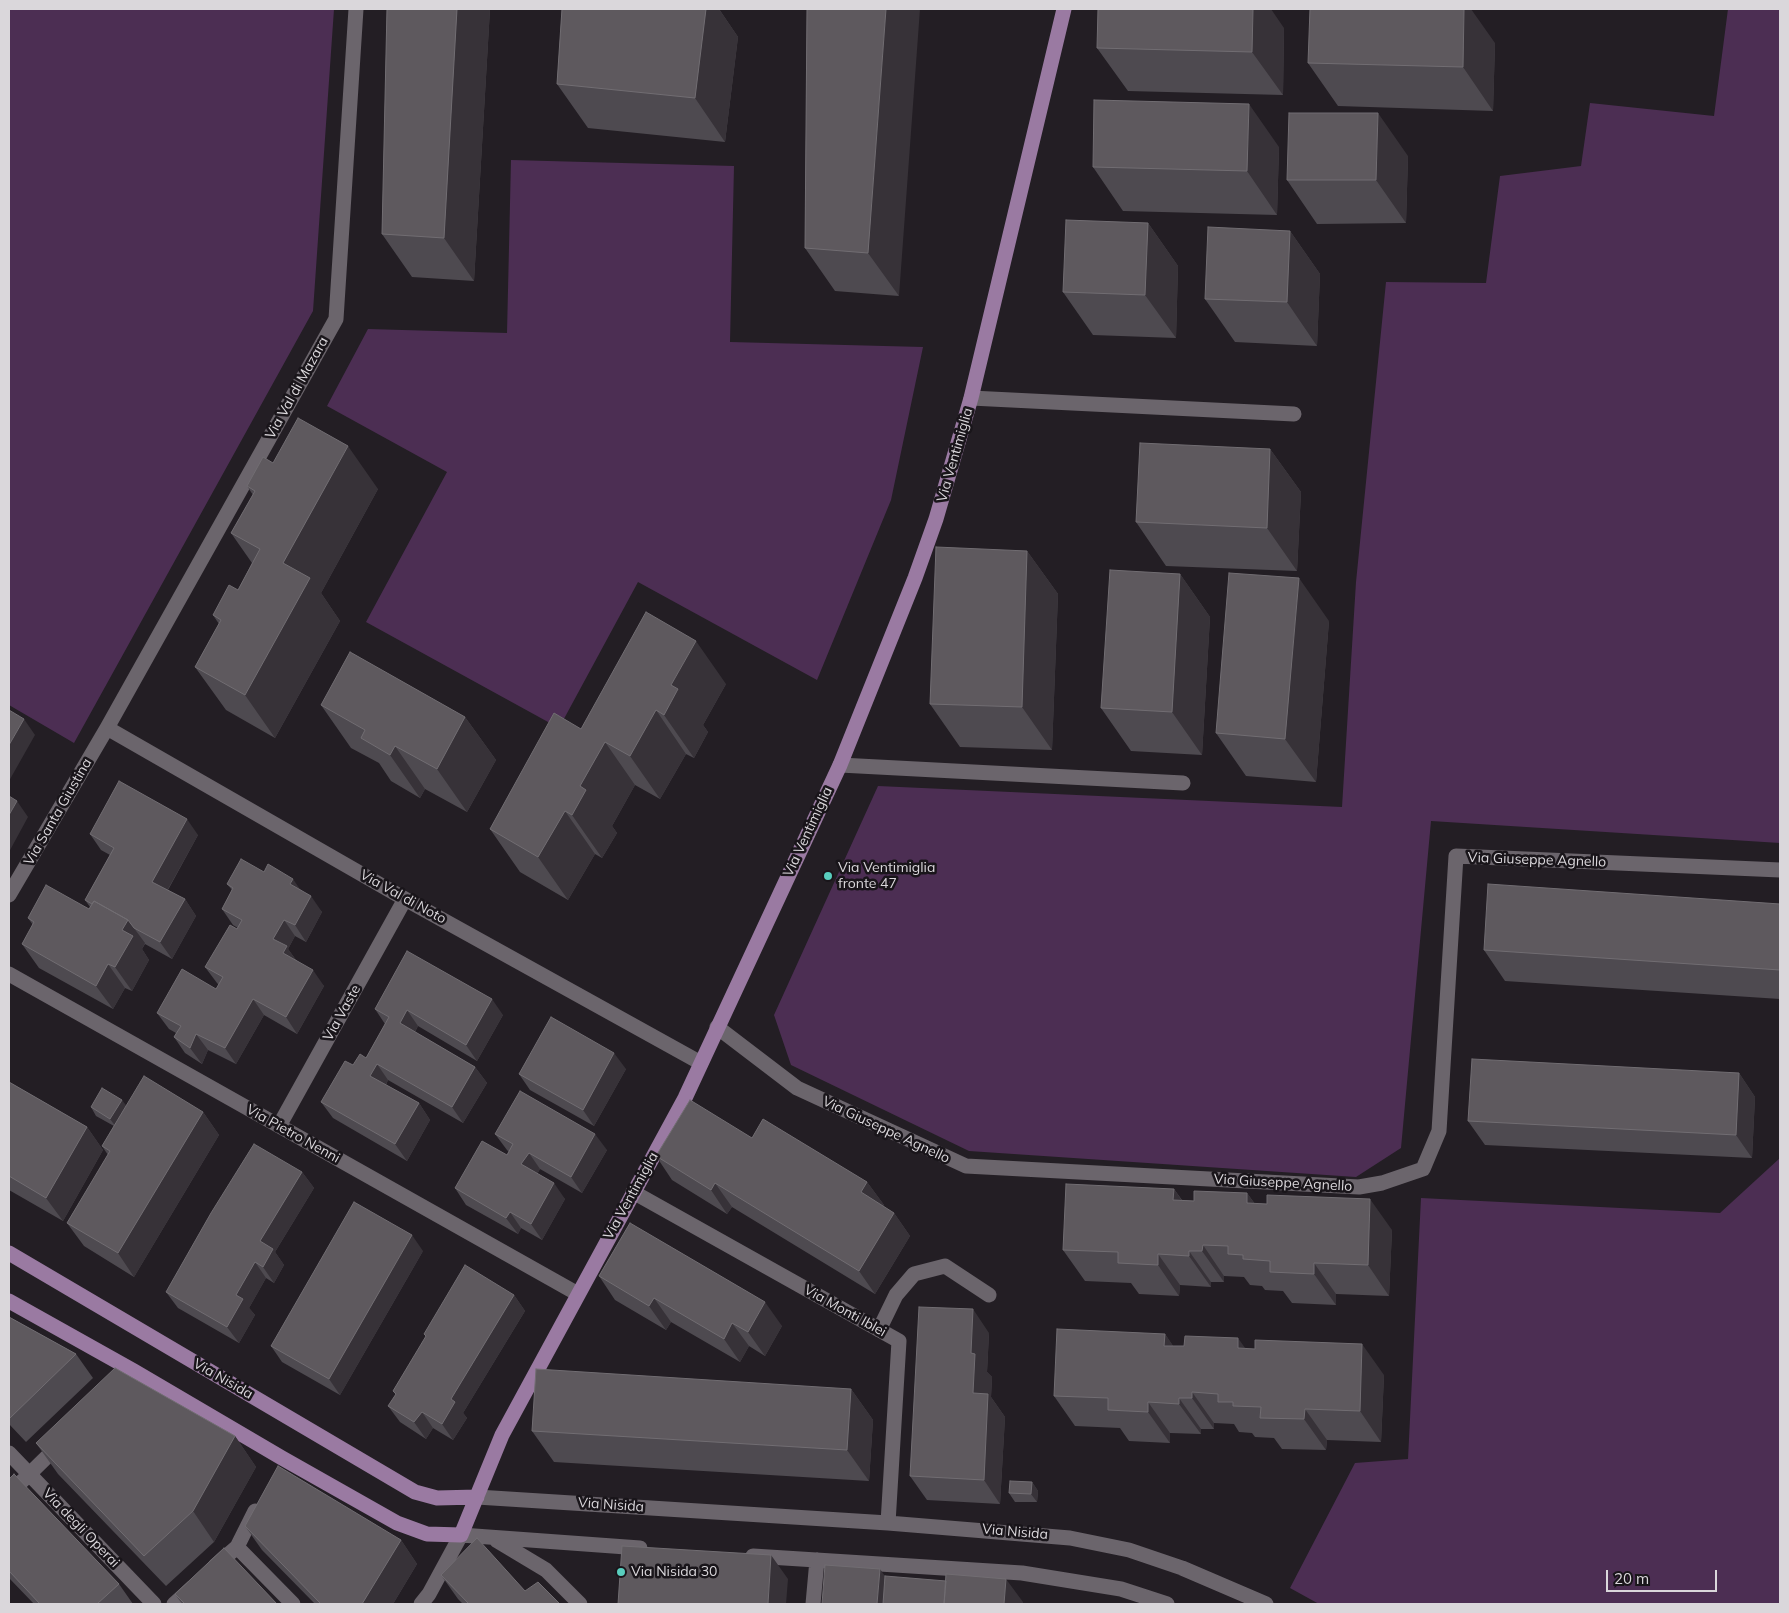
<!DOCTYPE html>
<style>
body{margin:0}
#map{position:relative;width:1789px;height:1613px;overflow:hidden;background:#231e24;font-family:Mulish,sans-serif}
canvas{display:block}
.frame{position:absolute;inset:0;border:10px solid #dad7db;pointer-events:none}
.scale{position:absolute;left:1606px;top:1570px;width:111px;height:22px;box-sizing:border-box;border:2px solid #dad7db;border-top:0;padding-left:6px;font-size:15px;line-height:18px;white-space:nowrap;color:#dad7db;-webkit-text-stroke:4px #19151a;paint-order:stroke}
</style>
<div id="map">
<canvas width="1789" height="1613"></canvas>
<div class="frame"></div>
<div class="scale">20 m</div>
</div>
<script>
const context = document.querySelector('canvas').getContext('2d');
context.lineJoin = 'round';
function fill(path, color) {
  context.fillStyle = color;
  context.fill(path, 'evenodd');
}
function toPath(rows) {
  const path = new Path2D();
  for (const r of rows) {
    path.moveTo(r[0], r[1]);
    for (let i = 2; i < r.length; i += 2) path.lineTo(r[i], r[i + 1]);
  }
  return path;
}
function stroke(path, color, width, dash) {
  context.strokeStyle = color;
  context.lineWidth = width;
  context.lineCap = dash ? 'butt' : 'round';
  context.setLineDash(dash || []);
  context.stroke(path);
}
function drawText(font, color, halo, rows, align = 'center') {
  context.font = font + ' Mulish,sans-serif';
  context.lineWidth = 5;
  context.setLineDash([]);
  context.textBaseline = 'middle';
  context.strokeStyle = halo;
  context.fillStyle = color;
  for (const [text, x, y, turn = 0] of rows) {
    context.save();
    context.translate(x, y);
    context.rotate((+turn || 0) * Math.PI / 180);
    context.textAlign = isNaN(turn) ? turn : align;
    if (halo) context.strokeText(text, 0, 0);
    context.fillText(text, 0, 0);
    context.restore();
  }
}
const green = toPath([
 [9,9,334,9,313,311,74,743,9,705],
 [1728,9,1780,9,1780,843,1431,821,1401,1148,1356,1177,969,1151,791,1065,774,1015,878,786,1342,807,1356,582,1386,282,1486,283,1500,176,1581,166,1590,103,1714,116],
 [511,160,734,166,730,342,923,347,891,500,817,680,638,582,559,728,366,622,447,472,327,406,368,329,507,333],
 [1780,1158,1780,1604,1319,1604,1290,1588,1355,1463,1408,1459,1421,1198,1720,1213]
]);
const minor = toPath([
 [971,398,1294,414],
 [107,728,405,899,701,1063],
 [840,765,1183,783],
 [9,895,107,728,336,319,356,9],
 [9,974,578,1294],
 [717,1027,797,1088,966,1166,1359,1187,1382,1183,1423,1169,1439,1131,1456,856,1780,870],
 [279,1126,405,899],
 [633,1192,899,1341,888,1523],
 [879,1330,896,1295,914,1274,945,1266,989,1295],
 [9,1453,154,1604],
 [9,1494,60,1444],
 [477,1497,888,1523,1070,1538,1129,1550,1182,1568,1266,1604],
 [496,1540,546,1570,580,1604],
 [237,1547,293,1604],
 [753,1556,1022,1573,1121,1589,1167,1604],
 [215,1566,237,1547,255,1511],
 [174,1604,193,1587],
 [421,1604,429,1594,461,1535,640,1548],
 [813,1604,817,1560]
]);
const major = toPath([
 [9,1253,415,1492,437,1498,477,1497],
 [9,1301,134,1371,282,1458,397,1523,427,1534,461,1535,502,1435,685,1098,840,765,915,578,936,519,971,398,1064,9]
]);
const wall = toPath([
 [387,9,490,9,474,281,412,277,382,234],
 [562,9,719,9,738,37,725,142,588,128,557,84],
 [807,9,899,296,835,291,805,248],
 [1284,28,1283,95,1128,91,1097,48],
 [1495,43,1493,111,1338,106,1308,63],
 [1279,147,1277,215,1123,211,1093,167],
 [1408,156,1406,223,1317,224,1287,180],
 [1148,223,1178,266,1176,338,1093,335,1063,292],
 [1290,231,1320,274,1317,346,1235,342,1205,299],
 [1270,449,1301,492,1297,571,1166,566,1136,522],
 [273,463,378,489,321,593,340,621,275,738,226,710,195,667,219,624,213,615,238,590,252,563,231,533,253,495,247,486],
 [1027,551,1058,594,1052,750,960,747,930,704],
 [1180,574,1210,617,1202,755,1131,751,1101,708],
 [1329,621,1316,782,1246,776,1216,733],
 [726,684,703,725,708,732,694,758,686,754,660,799,635,785,612,826,617,833,602,858,595,854,568,900,520,872,490,829,581,729],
 [321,705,465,717,496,760,467,812,425,789,420,798,391,781,379,763,351,748],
 [90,834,198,835,168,890,185,899,196,916,172,959,145,944,142,949,149,960,132,991,125,988,113,1009,39,968,22,944,33,925,28,918,89,909,90,907,85,900,110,855,101,850],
 [264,872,301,890,322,912,306,942,295,936,288,949,296,960,324,986,297,1034,264,1015,236,1064,208,1050,202,1064,185,1053,174,1037,176,1033,169,1029,157,1013,216,989,219,985,217,983,205,967,238,928,233,925,222,909,232,890,227,884],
 [1780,904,1780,999,1505,981,1484,950],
 [375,1009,503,1015,477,1061,418,1026,415,1032,475,1067,487,1083,463,1123,388,1080,386,1085,419,1103,430,1120,407,1161,333,1118,321,1102,353,1065,366,1058,385,1024],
 [626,1069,594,1126,530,1090,519,1074],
 [1739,1073,1755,1097,1752,1158,1485,1145,1468,1121],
 [9,1082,87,1127,103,1150,63,1221,9,1190],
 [126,1106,203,1112,219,1135,134,1277,84,1246,67,1223,108,1155,102,1146,114,1126,96,1116,91,1107],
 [495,1134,607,1150,582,1193,540,1169,537,1174,565,1199,542,1240,521,1228,518,1234,466,1205,455,1188,507,1155,509,1152,507,1150],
 [752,1138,867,1182,884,1205,883,1206,894,1213,910,1236,875,1294,732,1207,727,1214,672,1180,656,1156],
 [302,1172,314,1188,275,1252,284,1265,274,1283,266,1278,249,1308,255,1315,239,1343,178,1308,166,1292],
 [1174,1189,1182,1200,1194,1201,1247,1193,1255,1204,1392,1230,1389,1296,1336,1294,1336,1305,1292,1303,1283,1291,1265,1290,1262,1286,1250,1285,1244,1277,1224,1276,1224,1282,1211,1282,1211,1287,1180,1285,1179,1296,1139,1294,1131,1283,1085,1281,1063,1250],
 [423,1251,340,1395,282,1362,271,1346],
 [599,1276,782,1326,765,1356,749,1346,740,1362,671,1322,666,1330,615,1300],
 [514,1295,525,1311,463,1413,467,1418,453,1440,433,1428,426,1439,400,1422,388,1406,396,1395,393,1391,426,1337,424,1334],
 [9,1317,76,1354,93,1378,26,1442,9,1424],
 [989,1333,987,1372,992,1377,991,1397,1005,1417,1000,1504,927,1500,910,1476],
 [1165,1334,1173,1346,1245,1349,1384,1375,1381,1442,1327,1440,1326,1450,1282,1449,1274,1438,1255,1437,1252,1433,1239,1432,1234,1424,1214,1423,1214,1429,1201,1429,1201,1434,1170,1433,1170,1443,1129,1441,1120,1428,1075,1426,1054,1396],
 [851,1389,873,1420,869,1481,554,1462,532,1431],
 [235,1436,256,1467,214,1542,166,1586,58,1474,36,1443],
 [9,1479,119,1584,133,1604,34,1604,9,1578],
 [1032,1482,1038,1491,1037,1502,1015,1502,1009,1493],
 [245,1526,401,1540,417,1564,393,1604,315,1604,262,1550],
 [441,1575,525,1591,560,1604,463,1604,458,1599],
 [175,1594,277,1604,182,1604]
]);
const shadedWall = toPath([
 [457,9,490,9,474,281,444,238],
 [706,9,719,9,738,37,725,142,695,98],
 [886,9,920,9,899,296,868,253],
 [1253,9,1271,9,1284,28,1283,95,1252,52],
 [1464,9,1471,9,1495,43,1493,111,1463,67],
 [1249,104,1279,147,1277,215,1247,171],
 [1378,113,1408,156,1406,223,1376,180],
 [1148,223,1178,266,1176,338,1145,295],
 [1290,231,1320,274,1317,346,1287,302],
 [348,446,378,489,321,593,340,621,275,738,245,695,283,563],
 [1270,449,1301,492,1297,571,1267,528],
 [1027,551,1058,594,1052,750,1022,707],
 [1180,574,1210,617,1202,755,1172,712],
 [1299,578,1329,621,1316,782,1285,739],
 [696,641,726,684,703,725,708,732,694,758,664,715,671,685],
 [656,710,686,754,660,799,630,756],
 [465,717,496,760,467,812,437,769],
 [24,719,35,735,9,781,9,745],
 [605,742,635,785,612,826,617,833,602,858,572,815,580,786],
 [395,746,425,789,420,798,390,755],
 [17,801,28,817,9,852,9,815],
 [565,811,595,854,568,900,538,857],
 [187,819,198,835,163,898,152,882],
 [293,879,304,895,290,884],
 [311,896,322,912,306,942,295,925],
 [185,899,196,916,172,959,160,942],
 [128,920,145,943,142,949,149,960,132,991,115,967,122,930],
 [284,920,295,936,288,949,298,963,294,969,273,939],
 [108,964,125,988,113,1009,96,986],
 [313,970,324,986,297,1034,286,1017],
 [253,999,264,1015,236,1064,225,1048],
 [492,999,503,1015,477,1061,466,1045],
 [407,1010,418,1026,411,1039,400,1023],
 [196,1034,208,1050,202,1064,190,1048],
 [614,1053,626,1069,594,1126,583,1110],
 [377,1064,388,1080,382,1092,370,1076],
 [475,1067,487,1083,463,1123,452,1107],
 [1739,1073,1755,1097,1752,1158,1736,1135],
 [122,1100,128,1108,116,1127,110,1119],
 [419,1103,430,1120,407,1161,395,1144],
 [203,1112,219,1135,134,1277,118,1253],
 [87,1127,103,1150,63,1221,46,1198],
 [595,1134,607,1150,582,1193,571,1177],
 [529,1153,540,1169,533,1181,521,1164],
 [302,1172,314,1188,275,1252,284,1265,274,1283,263,1267,260,1241],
 [867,1182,884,1205,877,1216,861,1192],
 [554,1183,565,1199,542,1240,531,1224],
 [715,1183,732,1207,727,1214,711,1190],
 [1174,1189,1195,1220,1173,1200],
 [1247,1193,1269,1224,1247,1203],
 [1370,1199,1392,1230,1389,1296,1368,1265],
 [510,1212,521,1228,518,1234,506,1218],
 [894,1213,910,1236,875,1294,859,1271],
 [412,1235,423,1251,340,1395,329,1379],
 [1203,1245,1224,1276,1224,1282,1202,1251],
 [1189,1251,1211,1282,1211,1287,1189,1256],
 [1158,1254,1180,1285,1179,1296,1158,1265],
 [255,1262,266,1278,249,1308,255,1315,239,1343,227,1327,236,1295],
 [1314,1263,1336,1294,1336,1305,1314,1274],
 [514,1295,525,1311,463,1413,467,1418,453,1440,442,1424,451,1399],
 [654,1298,671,1322,666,1330,649,1306],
 [765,1302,782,1326,765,1356,748,1332],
 [973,1309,989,1333,987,1372,992,1377,991,1397,1005,1417,1000,1504,984,1480,973,1393,971,1353],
 [732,1323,749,1346,740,1362,724,1339],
 [1165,1334,1186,1365,1164,1346],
 [1238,1338,1260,1369,1238,1348],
 [1362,1344,1384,1375,1381,1442,1360,1411],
 [851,1389,873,1420,869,1481,847,1450],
 [1192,1392,1214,1423,1214,1429,1192,1398],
 [1179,1398,1201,1429,1201,1434,1179,1404],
 [1148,1402,1170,1433,1170,1443,1148,1412],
 [1305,1409,1327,1440,1326,1450,1304,1419],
 [422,1412,433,1428,426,1439,414,1422],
 [235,1436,256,1467,214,1542,193,1511],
 [1032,1482,1038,1491,1037,1502,1031,1494],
 [401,1540,417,1564,393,1604,362,1604],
 [771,1555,788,1579,786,1604,768,1604],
 [880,1569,896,1592,896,1604,877,1604],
 [1006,1579,1023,1602,1023,1604,1004,1604]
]);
const building = toPath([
 [387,9,457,9,444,238,382,234,387,9],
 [562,9,706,9,695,98,557,84,562,9],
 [807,9,886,9,868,253,805,248,807,9],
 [1098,9,1253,9,1252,52,1097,48,1098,9],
 [1310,9,1464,9,1463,67,1308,63,1310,9],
 [1094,100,1249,104,1247,171,1093,167,1094,100],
 [1289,113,1378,113,1376,180,1287,180,1289,113],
 [1066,220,1148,223,1145,295,1063,292,1066,220],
 [1208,227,1290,231,1287,302,1205,299,1208,227],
 [298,418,348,446,283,563,310,578,245,695,195,667,221,620,213,615,229,585,238,590,260,549,231,533,255,491,247,486,263,457,273,463,298,418],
 [1140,443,1270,449,1267,528,1136,522,1140,443],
 [936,547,1027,551,1022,707,930,704,936,547],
 [1110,570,1180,574,1172,712,1101,708,1110,570],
 [1229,573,1299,578,1285,739,1216,733,1229,573],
 [646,612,696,641,671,685,678,689,664,715,656,710,630,756,605,742,580,786,586,790,572,815,565,811,538,857,490,829,554,713,581,729,646,612],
 [350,652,465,717,437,769,395,746,390,755,361,738,365,730,321,705,350,652],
 [9,710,24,719,9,745,9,710],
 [119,781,187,819,152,882,185,899,160,942,134,928,128,920,94,901,92,904,85,900,114,848,90,834,119,781],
 [9,796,17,801,9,815,9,796],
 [241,859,264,872,268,864,293,879,290,884,311,896,295,925,284,920,273,939,287,946,283,953,313,970,286,1017,253,999,225,1048,196,1034,190,1048,174,1037,181,1026,157,1013,182,969,216,989,223,977,205,967,230,925,237,929,242,920,222,909,233,888,227,884,241,859],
 [1488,884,1780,904,1780,970,1484,950,1488,884],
 [46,885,89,909,94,901,128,920,122,930,133,936,115,967,108,964,96,986,22,944,34,922,28,918,46,885],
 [407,951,492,999,466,1045,407,1010,400,1023,475,1067,452,1107,377,1064,370,1076,419,1103,395,1144,321,1102,345,1061,353,1065,360,1054,366,1058,389,1017,375,1009,407,951],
 [551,1017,614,1053,583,1110,519,1074,551,1017],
 [1472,1059,1739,1073,1736,1135,1468,1121,1472,1059],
 [144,1076,203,1112,118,1253,67,1223,110,1151,102,1146,144,1076],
 [9,1082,87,1127,46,1198,9,1176,9,1082],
 [102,1088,122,1100,110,1119,91,1107,102,1088],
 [520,1091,595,1134,571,1177,529,1153,521,1164,554,1183,531,1224,510,1212,506,1218,455,1188,482,1141,507,1155,513,1144,495,1134,520,1091],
 [690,1100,752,1138,763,1119,867,1182,861,1192,894,1213,859,1271,715,1183,711,1190,656,1156,690,1100],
 [254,1144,302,1172,260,1241,273,1249,263,1267,255,1262,236,1295,243,1299,227,1327,166,1292,211,1213,254,1144],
 [1066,1184,1174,1189,1173,1200,1194,1201,1194,1191,1247,1193,1247,1203,1267,1204,1267,1195,1370,1199,1368,1265,1314,1263,1314,1274,1270,1272,1270,1261,1243,1259,1243,1255,1228,1254,1228,1246,1203,1245,1202,1251,1189,1251,1189,1256,1158,1254,1158,1265,1118,1263,1118,1252,1063,1250,1066,1184],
 [354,1202,412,1235,329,1379,271,1346,354,1202],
 [630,1223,765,1302,748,1332,732,1323,724,1339,654,1298,649,1306,599,1276,630,1223],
 [465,1265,514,1295,451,1399,455,1402,442,1424,422,1412,414,1422,388,1406,396,1394,393,1391,426,1336,424,1334,465,1265],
 [919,1307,973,1309,971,1353,975,1354,973,1393,988,1394,984,1480,910,1476,919,1307],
 [9,1317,76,1354,10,1418,9,1417,9,1317],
 [1057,1329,1165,1334,1164,1346,1184,1346,1185,1336,1238,1338,1238,1348,1255,1349,1255,1340,1362,1344,1360,1411,1305,1409,1304,1419,1260,1418,1261,1407,1233,1406,1233,1402,1218,1402,1218,1394,1192,1392,1192,1398,1179,1398,1179,1404,1148,1402,1148,1412,1108,1410,1108,1398,1054,1396,1057,1329],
 [115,1368,235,1436,193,1511,144,1556,36,1443,115,1368],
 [536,1369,851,1389,847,1450,532,1431,536,1369],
 [278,1466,401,1540,362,1604,321,1604,245,1526,278,1466],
 [14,1474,119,1584,97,1604,40,1604,9,1571,9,1479,14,1474],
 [1010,1481,1032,1482,1031,1494,1009,1493,1010,1481],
 [477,1538,525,1591,538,1582,560,1604,469,1604,441,1575,477,1538],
 [622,1546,771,1555,768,1604,618,1604,622,1546],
 [224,1548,277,1604,185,1604,175,1594,224,1548],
 [825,1565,880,1569,877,1604,822,1604,825,1565],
 [946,1574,1006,1579,1004,1604,944,1604,946,1574],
 [885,1576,946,1581,944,1604,883,1604,885,1576]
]);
const markers = [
 [828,876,5,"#59cebe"],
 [621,1572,5,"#59cebe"]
];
const streetNames = [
 ["Via Val di Mazara",297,388,-61],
 ["Via Ventimiglia",955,455,-74],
 ["Via Santa Giustina",58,812,-60],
 ["Via Ventimiglia",808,832,-65],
 ["Via Giuseppe Agnello",1537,860,2],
 ["Via Val di Noto",403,897,29],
 ["Via Vaste",342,1013,-61],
 ["Via Giuseppe Agnello",886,1130,25],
 ["Via Pietro Nenni",293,1134,29],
 ["Via Giuseppe Agnello",1283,1183,3],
 ["Via Ventimiglia",631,1196,-61],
 ["Via Monti Iblei",845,1311,29],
 ["Via Nisida",223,1379,30],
 ["Via Nisida",611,1505,4],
 ["Via degli Operai",81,1528,46],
 ["Via Nisida",1015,1532,5]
];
const poiNames = [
 ["Via Ventimiglia",838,868],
 ["fronte 47",838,884],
 ["Via Nisida 30",631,1572]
];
fill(green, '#4c2e53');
stroke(minor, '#6b656c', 15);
stroke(major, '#9a7aa2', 15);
fill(wall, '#4e4a50');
fill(shadedWall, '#373238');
fill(building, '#5e595e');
stroke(building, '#716d72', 1);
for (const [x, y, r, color] of markers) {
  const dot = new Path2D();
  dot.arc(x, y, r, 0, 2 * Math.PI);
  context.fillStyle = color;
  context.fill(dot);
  stroke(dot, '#19151a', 2);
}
drawText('14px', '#dad7db', '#19151a', streetNames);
drawText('14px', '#dad7db', '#19151a', poiNames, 'left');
</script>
